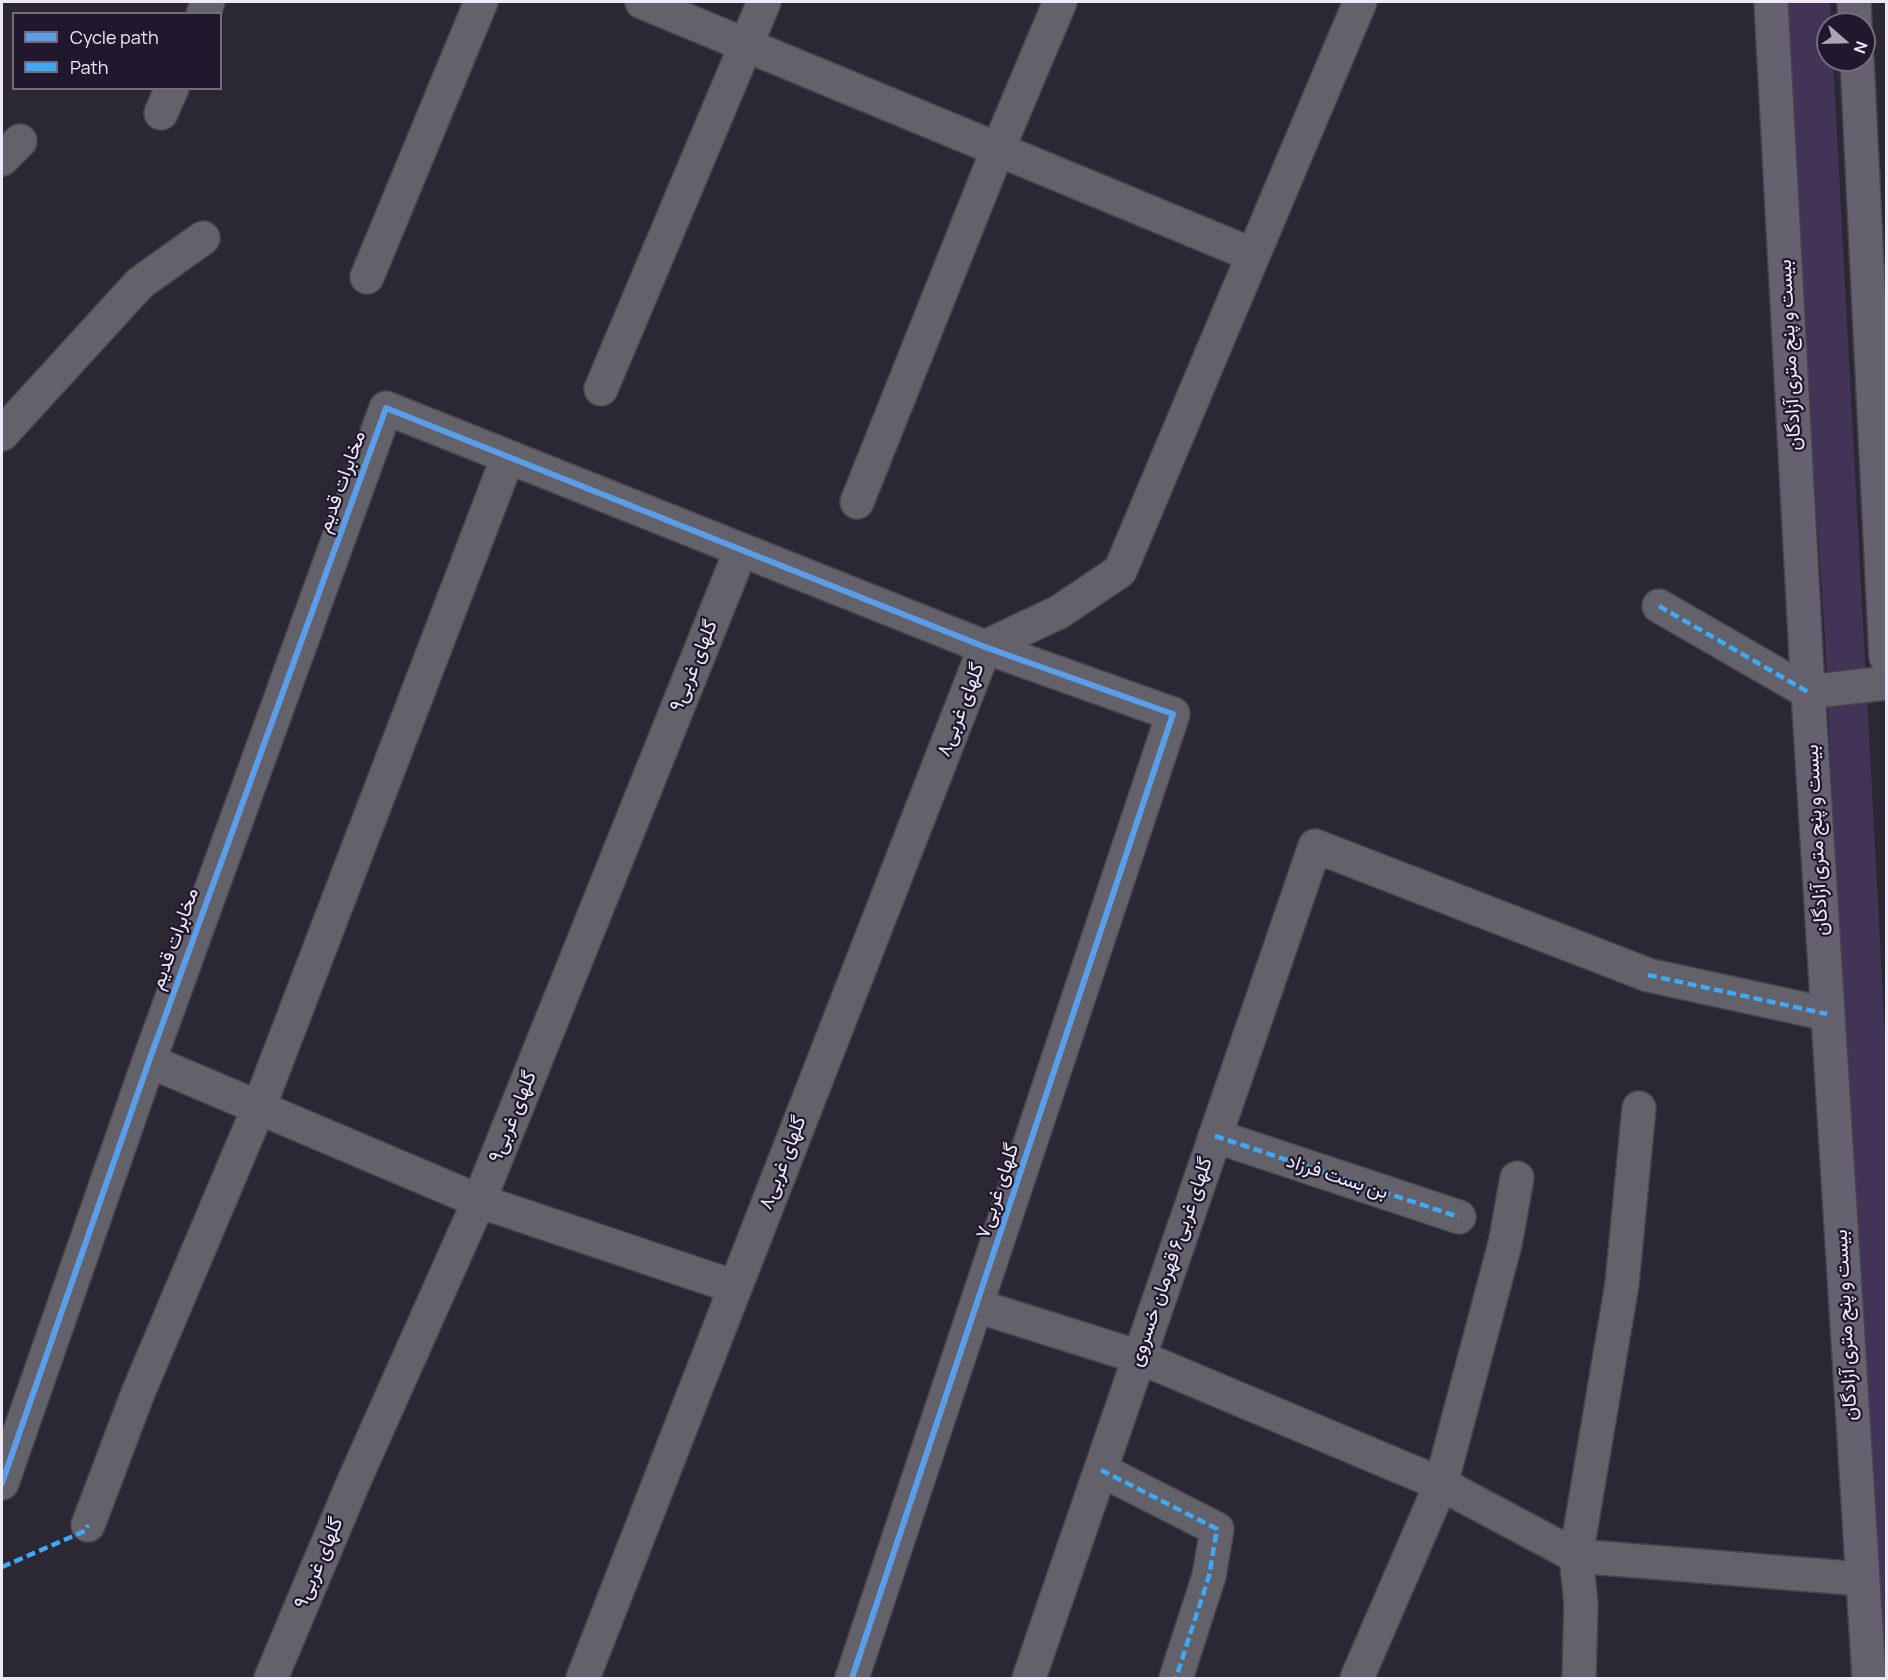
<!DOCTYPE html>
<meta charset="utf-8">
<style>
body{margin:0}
#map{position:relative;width:1888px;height:1680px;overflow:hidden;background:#2b2833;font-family:Manrope,sans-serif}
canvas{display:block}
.frame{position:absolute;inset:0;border:3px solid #ede9f7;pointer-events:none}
.legend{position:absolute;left:12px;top:12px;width:210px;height:78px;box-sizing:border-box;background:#20192e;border:2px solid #726c7e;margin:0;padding:8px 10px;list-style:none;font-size:18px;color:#ede9f7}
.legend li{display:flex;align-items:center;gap:12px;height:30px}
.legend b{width:30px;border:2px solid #726c7e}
.north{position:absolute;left:1816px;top:12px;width:60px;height:60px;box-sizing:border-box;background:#20192e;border:2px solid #726c7e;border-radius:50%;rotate:110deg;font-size:16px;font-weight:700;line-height:24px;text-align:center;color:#ede9f7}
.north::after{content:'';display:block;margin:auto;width:21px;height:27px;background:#a9a5b2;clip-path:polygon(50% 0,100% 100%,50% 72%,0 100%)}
</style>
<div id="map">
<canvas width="1888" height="1680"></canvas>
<div class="frame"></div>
<ul class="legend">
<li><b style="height:8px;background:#5a9eea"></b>Cycle path</li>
<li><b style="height:8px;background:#3fa9f5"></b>Path</li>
</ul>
<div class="north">N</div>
</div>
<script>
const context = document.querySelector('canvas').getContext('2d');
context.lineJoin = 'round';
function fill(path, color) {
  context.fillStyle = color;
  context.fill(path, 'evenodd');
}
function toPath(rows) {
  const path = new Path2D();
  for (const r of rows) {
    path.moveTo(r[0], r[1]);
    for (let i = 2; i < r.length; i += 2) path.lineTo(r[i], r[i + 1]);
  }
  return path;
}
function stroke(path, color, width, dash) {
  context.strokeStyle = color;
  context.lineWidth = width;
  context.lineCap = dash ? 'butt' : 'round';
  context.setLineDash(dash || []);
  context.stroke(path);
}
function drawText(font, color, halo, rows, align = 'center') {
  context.font = font + ' Manrope,Vazirmatn,sans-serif';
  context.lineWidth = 4.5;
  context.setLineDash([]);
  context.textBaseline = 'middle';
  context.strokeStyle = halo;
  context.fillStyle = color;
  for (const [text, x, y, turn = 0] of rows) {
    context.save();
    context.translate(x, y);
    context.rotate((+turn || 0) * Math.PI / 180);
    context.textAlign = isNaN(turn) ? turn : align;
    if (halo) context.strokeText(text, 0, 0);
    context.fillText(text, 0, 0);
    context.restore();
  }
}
const green = toPath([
 [1785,2,1830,2,1831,24,1828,24,1828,60,1833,60,1886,1054,1886,1678,1884,1678,1842,1020,1825,638,1799,245]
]);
const minor = toPath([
 [642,2,1253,255],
 [203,14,208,2],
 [161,113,172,88],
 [2,159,20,141],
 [367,277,481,2],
 [601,389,764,2],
 [2,434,140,283,203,238],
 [857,502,998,149,1060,2],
 [1659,606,1808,692,1886,683],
 [985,647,1059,612,1120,571,1360,2],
 [149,1061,479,1201,735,1287],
 [1215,1136,1459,1217],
 [977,1306,1139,1357,1441,1484,1576,1556,1862,1579],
 [1101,1470,1217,1529,1209,1576,1176,1678],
 [2,1483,149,1061,386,408,985,647,1173,714,852,1678],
 [88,1525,138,1393,259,1107,508,457],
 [271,1678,354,1481,479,1201,741,550],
 [583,1678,985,647],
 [1029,1678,1315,846,1648,975,1827,1014],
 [1357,1678,1441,1484,1505,1244,1517,1178],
 [1579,1678,1581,1604,1576,1556,1622,1284,1639,1108]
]);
const major = toPath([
 [1771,2,1808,692,1869,1678],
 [1854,2,1855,24],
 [1857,60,1886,657]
]);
const quiet = toPath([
 [1659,606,1808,692],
 [1648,975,1827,1014],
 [1215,1136,1459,1217],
 [1101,1470,1217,1529,1209,1576,1176,1678],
 [2,1567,85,1531,88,1525]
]);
const cycleway = toPath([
 [2,1483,149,1061,386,408,985,647,1173,714,852,1678]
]);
const streetNames = [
 ["بیست و پنج متری آزادگان",1790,355,-93],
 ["مخابرات قدیم",342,482,-70],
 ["گلهای غربی۹",694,666,-68],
 ["گلهای غربی۸",961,710,-69],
 ["بیست و پنج متری آزادگان",1817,840,-93],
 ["مخابرات قدیم",175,939,-70],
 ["گلهای غربی۹",513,1117,-68],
 ["گلهای غربی۸",783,1163,-69],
 ["بن بست فرزاد",1337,1177,18],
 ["گلهای غربی۷",998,1191,-72],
 ["گلهای غربی۶ قهرمان خسروی",1171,1262,-71],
 ["بیست و پنج متری آزادگان",1846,1325,-93],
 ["گلهای غربی۹",319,1563,-67]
];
fill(green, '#413457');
stroke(minor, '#47444e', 36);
stroke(major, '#47444e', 36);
stroke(minor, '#636169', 33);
stroke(major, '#66616e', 33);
stroke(quiet, '#3fa9f5', 4.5, [9, 4.5]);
stroke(cycleway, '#5a9eea', 6);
drawText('20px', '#ede9f7', '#20192e', streetNames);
</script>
